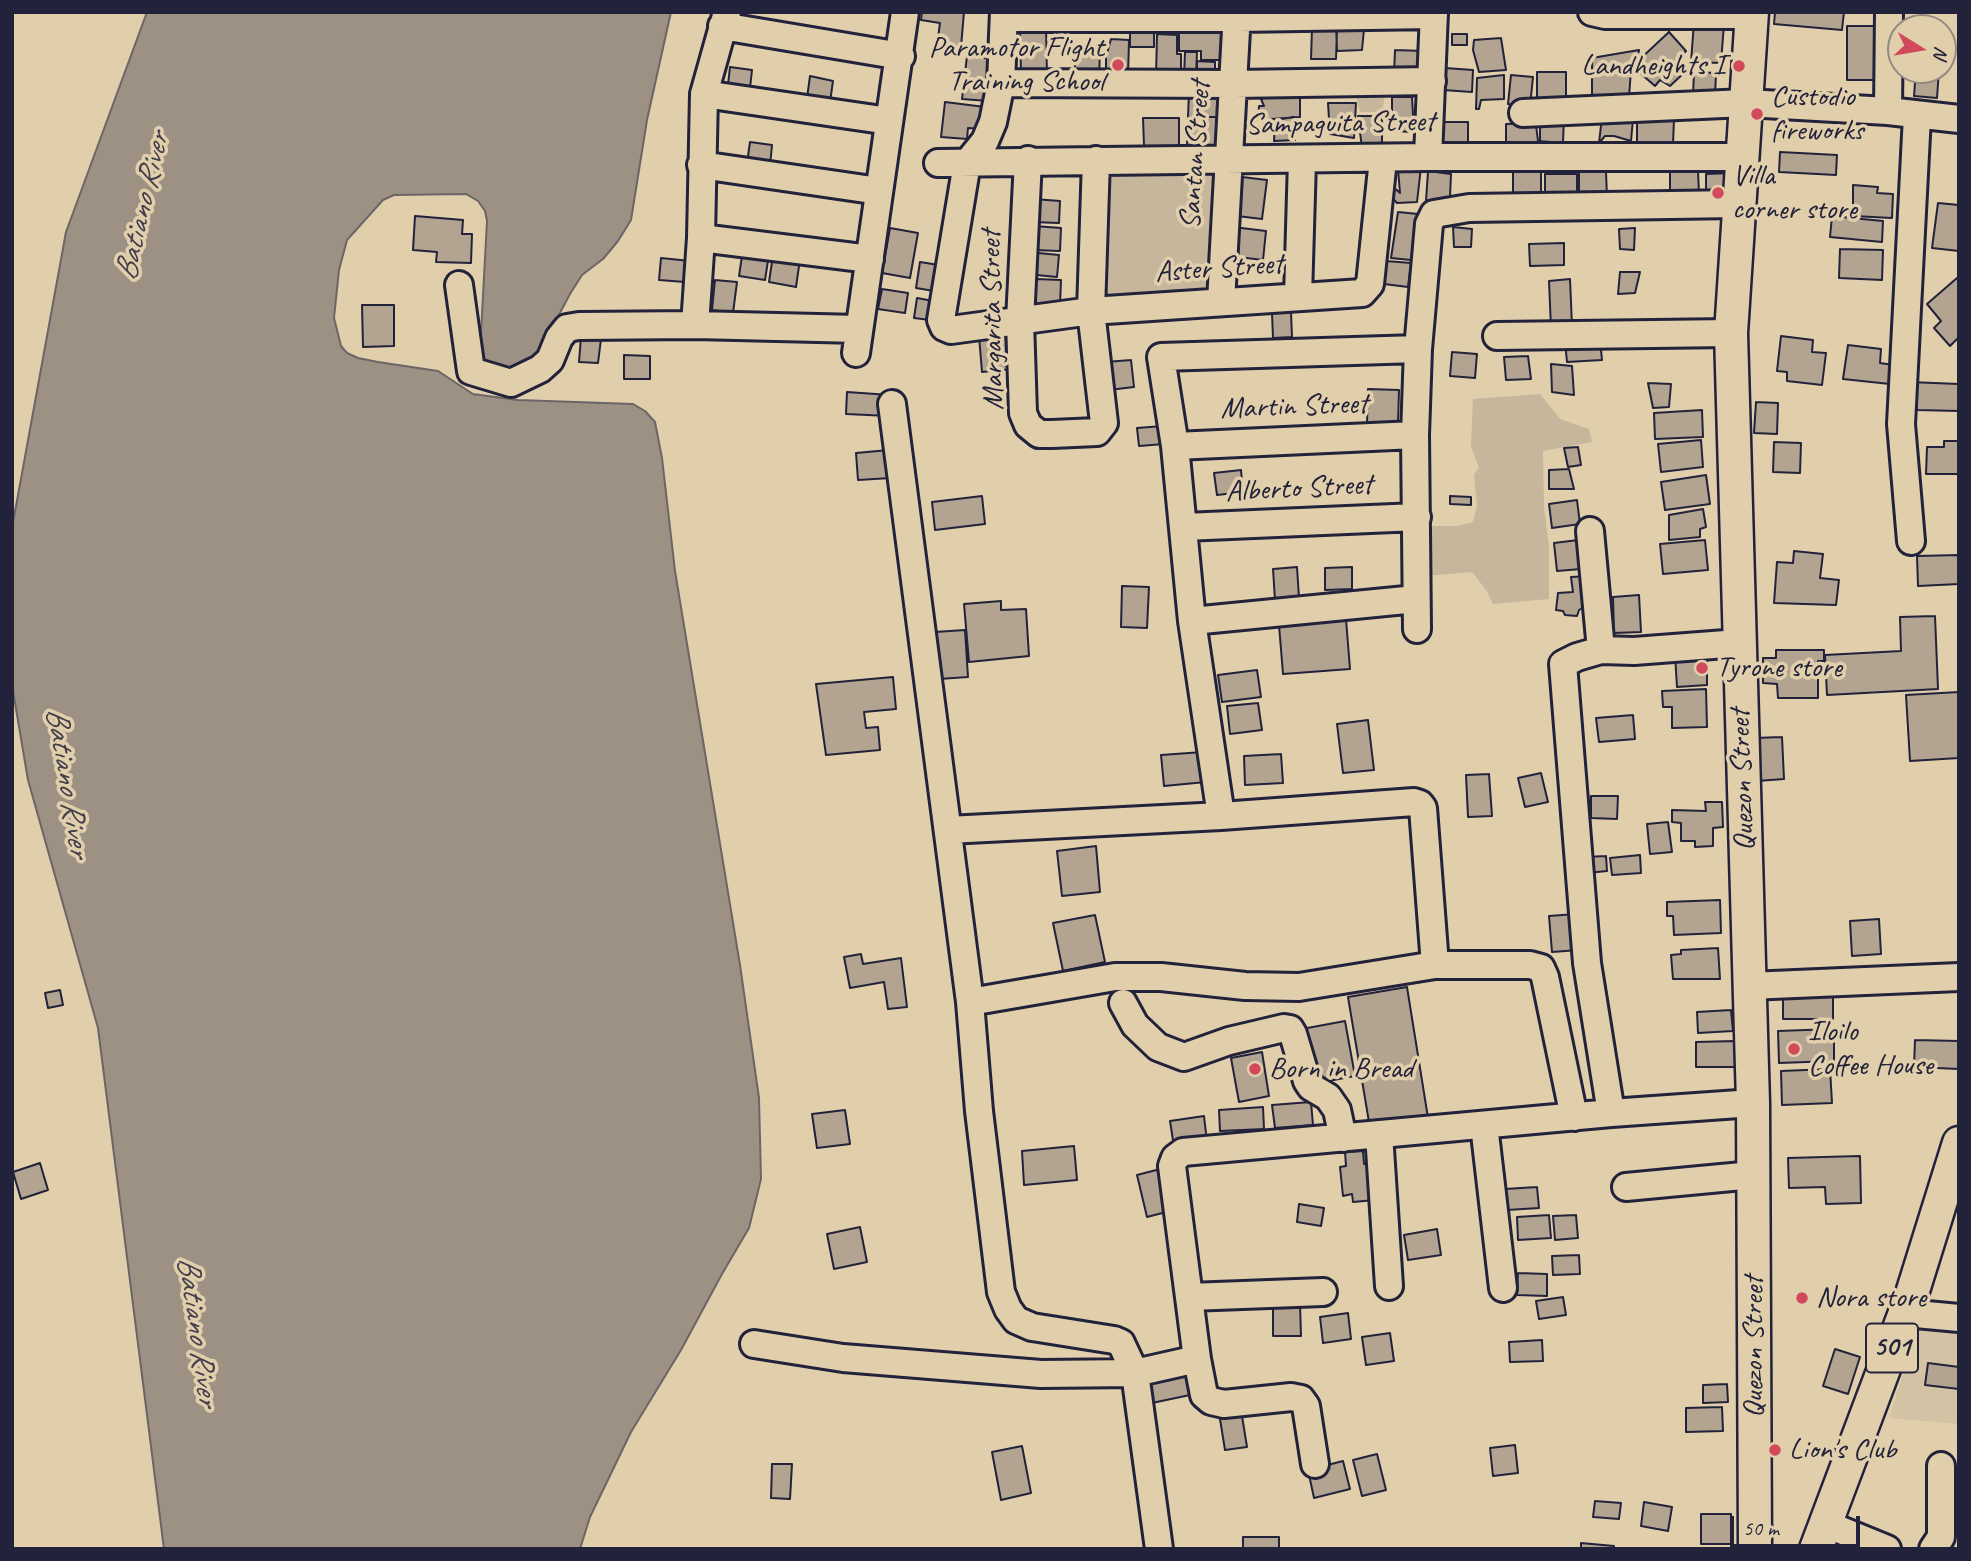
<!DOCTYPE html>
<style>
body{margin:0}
#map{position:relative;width:1971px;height:1561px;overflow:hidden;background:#e1cfac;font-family:Caveat,sans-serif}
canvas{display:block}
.frame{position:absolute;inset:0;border:14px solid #22223b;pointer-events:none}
.north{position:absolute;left:1887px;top:14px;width:70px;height:70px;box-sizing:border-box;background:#e1cfac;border:2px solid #958a7f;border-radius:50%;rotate:101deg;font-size:19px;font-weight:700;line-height:28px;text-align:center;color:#22223b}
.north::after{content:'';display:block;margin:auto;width:24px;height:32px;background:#d1495b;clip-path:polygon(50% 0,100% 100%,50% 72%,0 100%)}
.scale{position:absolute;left:1730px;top:1516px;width:130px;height:32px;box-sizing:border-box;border:4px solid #22223b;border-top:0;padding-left:9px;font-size:21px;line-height:24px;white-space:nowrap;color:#22223b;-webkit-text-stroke:5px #e1cfac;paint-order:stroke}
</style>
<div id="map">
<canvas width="1971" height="1561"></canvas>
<div class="frame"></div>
<div class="north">N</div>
<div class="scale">50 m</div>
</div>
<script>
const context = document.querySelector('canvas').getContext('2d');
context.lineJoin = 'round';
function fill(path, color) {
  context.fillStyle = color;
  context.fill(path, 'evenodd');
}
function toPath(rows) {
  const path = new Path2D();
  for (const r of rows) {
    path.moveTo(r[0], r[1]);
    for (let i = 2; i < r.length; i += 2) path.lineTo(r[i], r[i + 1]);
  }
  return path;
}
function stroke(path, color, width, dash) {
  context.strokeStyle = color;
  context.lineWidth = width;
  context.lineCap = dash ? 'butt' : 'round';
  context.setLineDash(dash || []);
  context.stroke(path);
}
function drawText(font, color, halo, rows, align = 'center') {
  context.font = font + ' Caveat,sans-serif';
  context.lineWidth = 7;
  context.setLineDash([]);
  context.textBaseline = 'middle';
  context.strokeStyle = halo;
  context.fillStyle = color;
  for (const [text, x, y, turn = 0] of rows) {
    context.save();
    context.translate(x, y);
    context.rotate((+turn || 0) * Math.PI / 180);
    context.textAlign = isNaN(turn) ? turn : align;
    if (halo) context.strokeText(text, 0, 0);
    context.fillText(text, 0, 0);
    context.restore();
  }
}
const built = toPath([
 [1920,1320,1959,1324,1959,1424,1889,1418]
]);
const green = toPath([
 [1380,87,1385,96,1382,112,1360,112,1354,88],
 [1104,168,1219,168,1213,293,1102,301],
 [1540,394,1560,419,1589,429,1592,442,1543,451,1544,508,1549,546,1549,599,1493,604,1486,590,1472,572,1424,576,1424,526,1457,526,1473,522,1477,506,1474,475,1479,467,1471,447,1473,399]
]);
const water = toPath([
 [147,12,671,12,647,120,631,220,618,241,603,259,582,275,570,294,538,354,513,378,485,366,480,352,487,221,485,211,478,201,466,194,394,195,383,200,347,240,339,270,334,318,341,346,347,353,358,358,378,362,438,371,473,394,518,400,633,404,645,411,655,422,662,458,675,571,740,965,759,1098,761,1179,749,1228,722,1274,681,1350,631,1432,590,1517,580,1549,164,1549,98,1028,28,780,12,685,12,528,66,232,147,12]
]);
const building = toPath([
 [922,12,964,12,961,47,937,45,940,23,921,20,922,12],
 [1775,12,1844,12,1842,30,1774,24,1775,12],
 [1130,21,1154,21,1154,47,1130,47,1130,21],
 [1694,22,1724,24,1721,63,1691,62,1694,22],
 [1336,23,1349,23,1351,30,1364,29,1362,50,1337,51,1336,23],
 [1020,25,1046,25,1047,75,1021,76,1020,25],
 [1179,26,1224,26,1224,60,1201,60,1201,51,1179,51,1179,26],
 [1847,26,1883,26,1883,80,1847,80,1847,26],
 [1312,28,1337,29,1336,59,1311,59,1312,28],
 [1669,32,1686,51,1677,60,1686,71,1670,86,1660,80,1655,86,1640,73,1644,68,1638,61,1669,32],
 [1157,34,1177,35,1177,54,1181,54,1181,78,1156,77,1157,34],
 [1452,34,1467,34,1467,45,1452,45,1452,34],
 [1501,38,1506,70,1479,72,1473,50,1474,40,1501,38],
 [1111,39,1129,40,1128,77,1106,77,1106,57,1111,39],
 [1395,50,1424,51,1423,76,1394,74,1395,50],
 [1639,50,1637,69,1631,70,1629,97,1592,95,1592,58,1639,50],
 [1076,51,1100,52,1099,78,1074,79,1076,51],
 [1185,52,1197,52,1196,76,1184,76,1185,52],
 [967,56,992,59,988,101,962,99,967,56],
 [1197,61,1215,62,1215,75,1197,75,1197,61],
 [730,67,752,70,750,88,728,85,730,67],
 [1445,68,1473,70,1472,92,1443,90,1445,68],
 [1916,70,1939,70,1937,98,1914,96,1916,70],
 [1537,72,1566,72,1566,101,1537,101,1537,72],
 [1694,72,1716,73,1715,96,1693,95,1694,72],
 [1504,75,1504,99,1481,100,1479,109,1476,109,1477,78,1504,75],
 [1511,75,1533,77,1530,106,1508,104,1511,75],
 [810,76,833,81,830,102,807,98,810,76],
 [1189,91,1219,92,1218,117,1188,117,1189,91],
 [1271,94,1280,97,1300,95,1300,117,1258,120,1259,106,1264,106,1261,99,1271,94],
 [1392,97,1412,97,1414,132,1392,131,1392,97],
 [945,102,985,107,983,129,968,128,967,139,941,137,945,102],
 [1328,103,1356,103,1354,138,1330,134,1328,103],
 [1358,116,1382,116,1382,147,1362,148,1358,116],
 [1188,117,1218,117,1217,147,1187,146,1188,117],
 [1294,117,1295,140,1274,141,1275,120,1294,117],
 [1535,117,1564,117,1563,143,1538,141,1535,117],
 [1602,117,1633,119,1631,141,1614,136,1605,136,1599,143,1602,117],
 [1143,118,1179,118,1179,146,1144,146,1143,118],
 [1637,119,1674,119,1673,144,1637,143,1637,119],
 [1443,122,1468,122,1468,143,1442,142,1443,122],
 [1540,123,1540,144,1506,145,1506,124,1540,123],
 [750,142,772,145,770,166,747,163,750,142],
 [1780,152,1837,155,1836,175,1779,172,1780,152],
 [1421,167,1417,202,1397,203,1388,193,1390,184,1400,193,1398,169,1421,167],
 [1428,171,1451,174,1450,197,1426,201,1428,171],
 [1513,171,1541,171,1541,198,1513,199,1513,171],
 [1579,171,1606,172,1607,197,1579,197,1579,171],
 [1698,171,1699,194,1670,194,1670,172,1698,171],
 [1731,173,1731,199,1706,200,1706,174,1731,173],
 [1545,174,1577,174,1577,198,1545,198,1545,174],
 [1242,177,1267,180,1262,219,1237,216,1242,177],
 [1853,185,1878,187,1877,193,1893,194,1892,218,1853,216,1853,185],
 [1034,199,1060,201,1059,223,1032,222,1034,199],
 [1938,203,1959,205,1959,251,1932,248,1938,203],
 [1398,212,1418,214,1411,260,1391,258,1398,212],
 [415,216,463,220,462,234,472,234,471,263,436,262,437,252,413,250,415,216],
 [1832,216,1883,221,1882,242,1830,237,1832,216],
 [1034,226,1061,228,1060,251,1033,250,1034,226],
 [1233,227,1266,231,1263,260,1230,256,1233,227],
 [1453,227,1472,229,1471,247,1454,247,1453,227],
 [890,228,918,233,910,278,882,273,890,228],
 [1635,228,1634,250,1620,249,1619,229,1635,228],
 [1564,243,1564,265,1530,266,1529,244,1564,243],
 [743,249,769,254,765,280,739,276,743,249],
 [1840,249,1883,250,1882,280,1839,278,1840,249],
 [1028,252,1059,255,1057,277,1026,274,1028,252],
 [773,255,800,259,796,287,769,282,773,255],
 [661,258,690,261,689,276,685,276,685,282,659,280,661,258],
 [1386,261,1411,263,1408,287,1384,284,1386,261],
 [920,262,945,266,940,292,916,288,920,262],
 [1620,272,1640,272,1635,293,1618,294,1620,272],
 [1957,278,1959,281,1959,337,1950,346,1934,328,1941,321,1927,304,1957,278],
 [1036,279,1061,280,1060,305,1035,304,1036,279],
 [1570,279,1572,326,1551,328,1549,281,1570,279],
 [715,280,737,282,733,313,712,310,715,280],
 [882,289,908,293,905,313,878,309,882,289],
 [917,298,933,301,930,320,914,318,917,298],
 [362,305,394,305,394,346,363,347,362,305],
 [1291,312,1292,337,1273,338,1272,313,1291,312],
 [1010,334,1013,369,982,372,979,336,1010,334],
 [1781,336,1813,340,1812,352,1826,353,1822,385,1787,381,1787,372,1777,371,1781,336],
 [581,337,601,339,598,363,579,362,581,337],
 [1600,339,1602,360,1567,362,1565,342,1600,339],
 [1848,345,1881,349,1880,363,1893,365,1890,384,1843,379,1848,345],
 [1452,352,1477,354,1475,378,1450,376,1452,352],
 [624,355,650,356,650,379,624,379,624,355],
 [1528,356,1531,379,1506,380,1504,357,1528,356],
 [1131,360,1134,387,1109,390,1106,362,1131,360],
 [1551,364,1572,366,1574,395,1552,392,1551,364],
 [1909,382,1959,384,1959,411,1917,410,1916,394,1909,393,1909,382],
 [1648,383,1671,384,1669,407,1653,408,1648,383],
 [1368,389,1399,390,1398,424,1367,423,1368,389],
 [847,392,890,395,889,416,846,414,847,392],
 [1756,402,1778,403,1777,434,1754,433,1756,402],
 [1702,410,1703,437,1655,439,1654,413,1702,410],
 [1163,426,1164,444,1139,446,1137,428,1163,426],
 [1701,440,1703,467,1661,472,1658,444,1701,440],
 [1944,441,1959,441,1959,474,1926,474,1927,447,1944,447,1944,441],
 [1774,442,1801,443,1800,473,1773,472,1774,442],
 [1578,447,1581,465,1568,467,1564,448,1578,447],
 [889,450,891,478,858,480,856,453,889,450],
 [1569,469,1574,489,1549,489,1549,470,1569,469],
 [1241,470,1243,492,1217,495,1214,473,1241,470],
 [1706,475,1710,504,1665,510,1661,482,1706,475],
 [982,496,985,524,935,530,932,502,982,496],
 [1450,496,1471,497,1471,505,1450,504,1450,496],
 [1577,500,1580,524,1552,528,1549,504,1577,500],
 [1703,509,1706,527,1700,529,1700,537,1669,540,1669,515,1703,509],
 [1578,540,1581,569,1557,571,1554,543,1578,540],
 [1705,540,1708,570,1663,574,1660,544,1705,540],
 [1794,551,1823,554,1820,578,1839,580,1836,605,1774,603,1777,562,1793,563,1794,551],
 [1959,555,1959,584,1918,586,1917,556,1959,555],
 [1297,567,1299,598,1275,600,1273,569,1297,567],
 [1352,567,1352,589,1325,590,1325,568,1352,567],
 [1589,576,1591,603,1579,610,1577,616,1565,615,1563,611,1556,610,1558,593,1573,592,1571,577,1589,576],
 [1122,586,1149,587,1147,628,1121,627,1122,586],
 [1639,595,1641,632,1614,633,1613,597,1639,595],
 [1001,601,1001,610,1026,609,1029,656,969,662,964,604,1001,601],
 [1935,616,1938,689,1827,695,1825,655,1901,651,1900,617,1935,616],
 [1346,619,1350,669,1283,674,1279,625,1346,619],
 [965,630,968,677,939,679,935,632,965,630],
 [1776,650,1824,650,1824,661,1818,661,1818,698,1778,698,1777,684,1763,683,1763,658,1776,658,1776,650],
 [1707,654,1707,685,1677,687,1675,655,1707,654],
 [1257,670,1261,697,1222,702,1218,675,1257,670],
 [893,677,896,709,864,712,866,728,878,727,880,750,826,755,816,684,893,677],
 [1706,689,1707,727,1672,728,1672,707,1663,707,1662,691,1706,689],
 [1959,692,1959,758,1910,761,1906,695,1959,692],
 [1258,703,1262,730,1230,734,1227,706,1258,703],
 [1633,715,1635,739,1599,742,1596,718,1633,715],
 [1368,720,1374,770,1343,773,1337,724,1368,720],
 [1782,737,1784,779,1757,781,1754,738,1782,737],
 [1203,752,1206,782,1164,786,1161,755,1203,752],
 [1281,754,1283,783,1245,785,1244,756,1281,754],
 [1541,773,1548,802,1525,807,1518,778,1541,773],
 [1489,774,1492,816,1468,817,1466,775,1489,774],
 [1591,796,1618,796,1617,819,1591,818,1591,796],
 [1705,802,1722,802,1723,827,1713,828,1713,846,1695,847,1695,841,1681,841,1681,823,1672,822,1672,810,1706,811,1705,802],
 [1668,822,1672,852,1650,854,1647,824,1668,822],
 [1096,846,1100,892,1062,896,1057,851,1096,846],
 [1640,855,1641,873,1612,875,1610,858,1640,855],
 [1606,856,1607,871,1587,873,1586,857,1606,856],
 [1720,900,1721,933,1674,935,1673,916,1667,916,1667,902,1720,900],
 [1576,914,1579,950,1552,952,1549,916,1576,914],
 [1095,915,1105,962,1063,971,1053,923,1095,915],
 [1879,919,1881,954,1852,956,1850,921,1879,919],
 [1718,948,1720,979,1673,979,1671,955,1681,954,1681,950,1718,948],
 [861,954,863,964,901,958,907,1007,888,1009,884,982,850,988,844,957,861,954],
 [1407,987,1429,1124,1371,1134,1348,997,1407,987],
 [60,990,63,1005,48,1008,45,993,60,990],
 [1783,992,1833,992,1833,1019,1783,1019,1783,992],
 [1731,1010,1733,1031,1698,1033,1697,1012,1731,1010],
 [1345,1021,1355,1076,1312,1084,1302,1029,1345,1021],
 [1834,1029,1834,1061,1779,1063,1778,1031,1834,1029],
 [1915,1040,1959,1041,1959,1069,1914,1067,1915,1040],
 [1735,1041,1735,1067,1696,1067,1696,1042,1735,1041],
 [1262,1052,1269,1096,1239,1102,1231,1058,1262,1052],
 [1830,1069,1832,1103,1782,1105,1781,1071,1830,1069],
 [1311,1102,1313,1125,1275,1128,1272,1105,1311,1102],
 [1263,1107,1264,1129,1220,1131,1219,1110,1263,1107],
 [845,1110,850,1144,817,1148,812,1114,845,1110],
 [1204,1116,1207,1142,1174,1147,1170,1121,1204,1116],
 [1074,1146,1077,1180,1024,1185,1022,1151,1074,1146],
 [1363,1151,1364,1164,1375,1163,1375,1200,1353,1202,1352,1194,1343,1196,1340,1167,1346,1166,1345,1152,1363,1151],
 [1860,1156,1861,1203,1826,1204,1825,1187,1789,1188,1788,1158,1860,1156],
 [40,1163,48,1190,21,1199,13,1172,40,1163],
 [1164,1168,1174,1210,1147,1217,1137,1175,1164,1168],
 [1537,1187,1539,1208,1507,1210,1505,1189,1537,1187],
 [1299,1204,1324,1208,1321,1226,1297,1222,1299,1204],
 [1549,1215,1551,1238,1518,1240,1517,1217,1549,1215],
 [1576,1215,1578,1238,1555,1240,1553,1216,1576,1215],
 [860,1227,867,1262,834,1269,827,1234,860,1227],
 [1437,1229,1441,1255,1408,1260,1404,1235,1437,1229],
 [1579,1255,1580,1274,1553,1275,1552,1256,1579,1255],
 [1518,1273,1547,1274,1547,1296,1517,1295,1518,1273],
 [1563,1297,1566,1315,1539,1319,1536,1301,1563,1297],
 [1300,1304,1301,1336,1273,1336,1273,1305,1300,1304],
 [1348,1313,1351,1339,1323,1343,1320,1317,1348,1313],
 [1390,1333,1394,1361,1366,1365,1362,1337,1390,1333],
 [1542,1340,1543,1361,1510,1362,1509,1342,1542,1340],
 [1835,1349,1860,1357,1848,1394,1823,1386,1835,1349],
 [1928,1363,1959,1367,1959,1389,1925,1385,1928,1363],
 [1186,1372,1190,1395,1152,1403,1147,1381,1186,1372],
 [1727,1384,1728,1402,1703,1403,1703,1385,1727,1384],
 [1722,1407,1723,1431,1686,1432,1686,1408,1722,1407],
 [1242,1416,1247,1447,1225,1450,1220,1419,1242,1416],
 [1515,1445,1518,1473,1493,1476,1490,1448,1515,1445],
 [1022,1446,1031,1493,1001,1500,992,1452,1022,1446],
 [1377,1454,1386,1490,1362,1496,1353,1460,1377,1454],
 [1343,1461,1350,1489,1314,1498,1308,1470,1343,1461],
 [772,1464,792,1464,790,1499,771,1498,772,1464],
 [1595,1501,1621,1503,1619,1519,1593,1517,1595,1501],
 [1644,1502,1672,1507,1668,1531,1641,1526,1644,1502],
 [1701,1514,1731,1514,1731,1544,1701,1544,1701,1514],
 [1243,1537,1279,1537,1279,1549,1243,1549,1243,1537],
 [1581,1543,1614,1546,1614,1549,1581,1549,1581,1543]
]);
const minor = toPath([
 [1004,12,1001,83,993,122,985,141,967,163,941,320,944,327,951,330,1091,311,1362,293,1370,284,1383,159],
 [1592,12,1605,15,1752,15],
 [1004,18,1237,18,1434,15],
 [722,26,901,56],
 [1001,83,1234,84,1432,81],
 [704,94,889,121],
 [1888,111,1889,12],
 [1523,113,1746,103,1888,111,1959,119],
 [1428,157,1434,12],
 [1028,160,1020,321,1023,413,1028,425,1039,434,1052,434,1097,432,1104,423,1091,311,1096,160],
 [938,163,1428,157,1742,157],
 [701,165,879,191],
 [701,238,870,259],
 [459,285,471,371,511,383,540,369,550,360,559,338,567,328,579,326,695,325,859,329],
 [1298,297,1302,160],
 [1221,302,1237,12],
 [695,325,701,238,704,94,727,12],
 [1497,336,1731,333],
 [856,353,905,12],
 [892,404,970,1002,979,1111,1001,1292,1008,1309,1016,1320,1032,1327,1114,1340,1121,1343,1135,1373,1159,1549],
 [1175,446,1415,435],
 [1184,527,1417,517],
 [1590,531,1601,650,1634,651,1739,643],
 [1911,541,1901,424,1917,116],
 [1192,621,1416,599],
 [1417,629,1415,435,1418,349,1429,224,1434,214,1469,208,1738,204],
 [1601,650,1577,657,1563,664,1587,963,1611,1113],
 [1221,816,1192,621,1175,446,1161,357,1418,349],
 [948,830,1221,816,1414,802,1420,804,1423,808,1435,965],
 [1749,986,1959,977],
 [970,1002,1115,977,1161,977,1245,986,1299,987,1435,965,1530,965,1541,968,1545,977,1574,1117],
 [1123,1003,1135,1025,1158,1047,1184,1057,1229,1041,1284,1028,1290,1029,1293,1034,1307,1081,1311,1087,1328,1097,1337,1110,1343,1138],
 [1484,1125,1503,1288],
 [1379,1134,1389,1286],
 [1626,1187,1753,1175],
 [1189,1297,1323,1292],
 [1905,1313,1959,1318],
 [754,1344,843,1358,1041,1374,1135,1373,1197,1359],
 [1315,1464,1306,1406,1301,1399,1291,1397,1224,1404,1211,1401,1204,1395,1197,1359,1172,1166,1175,1158,1183,1152,1611,1113,1753,1103],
 [1826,1524,1887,1549],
 [1933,1549,1941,1537,1941,1466]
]);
const major = toPath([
 [1752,12,1731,333,1753,1103,1755,1549],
 [1816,1549,1911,1297,1959,1143]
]);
const markers = [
 [1118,65,7,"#d1495b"],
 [1739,66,7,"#d1495b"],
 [1757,114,7,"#d1495b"],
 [1718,193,7,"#d1495b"],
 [1702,668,7,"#d1495b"],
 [1794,1049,7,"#d1495b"],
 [1255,1069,7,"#d1495b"],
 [1802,1298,7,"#d1495b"],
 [1775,1450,7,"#d1495b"]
];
const shields = [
 [1892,1348,52]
];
const shieldNames = [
 ["501",1892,1348]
];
const poiNames = [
 ["Paramotor Flight",1104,48,"right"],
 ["Training School",1104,82,"right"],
 ["Landheights I",1725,66,"right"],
 ["Custodio",1771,97],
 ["fireworks",1771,131],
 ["Villa",1732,176],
 ["corner store",1732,210],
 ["Tyrone store",1716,668],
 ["Iloilo",1808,1032],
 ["Coffee House",1808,1066],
 ["Born in Bread",1269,1069],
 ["Nora store",1816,1298],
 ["Lion's Club",1789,1450]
];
const streetNames = [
 ["Sampaguita Street",1340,124,-1],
 ["Santan Street",1196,155,-86],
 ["Aster Street",1219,269,-4],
 ["Margarita Street",993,320,-91],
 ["Martin Street",1294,407,-2],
 ["Alberto Street",1299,489,-3],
 ["Quezon Street",1743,780,-92],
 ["Quezon Street",1754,1347,-90]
];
const waterNames = [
 ["Batiano River",143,207,-77],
 ["Batiano River",67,782,81],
 ["Batiano River",197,1331,82]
];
fill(built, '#d3c2a4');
fill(green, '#c5b69c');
fill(water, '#9d9184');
stroke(water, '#6c6567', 2);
fill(building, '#b2a490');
stroke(building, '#22223b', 2);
stroke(minor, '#22223b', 32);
stroke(major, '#22223b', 37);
stroke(minor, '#e1cfac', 26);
stroke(major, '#e1cfac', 32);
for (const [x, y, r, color] of markers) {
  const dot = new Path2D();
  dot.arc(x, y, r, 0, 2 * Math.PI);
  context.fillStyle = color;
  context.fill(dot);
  stroke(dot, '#e1cfac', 2.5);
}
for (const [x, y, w] of shields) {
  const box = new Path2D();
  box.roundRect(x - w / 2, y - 24.5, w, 49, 5);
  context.fillStyle = '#e1cfac';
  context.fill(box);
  stroke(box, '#22223b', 2);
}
drawText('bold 28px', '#22223b', null, shieldNames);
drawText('30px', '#22223b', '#e1cfac', poiNames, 'left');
drawText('30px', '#22223b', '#e1cfac', streetNames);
drawText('italic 32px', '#413e4d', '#e1cfac', waterNames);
</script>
